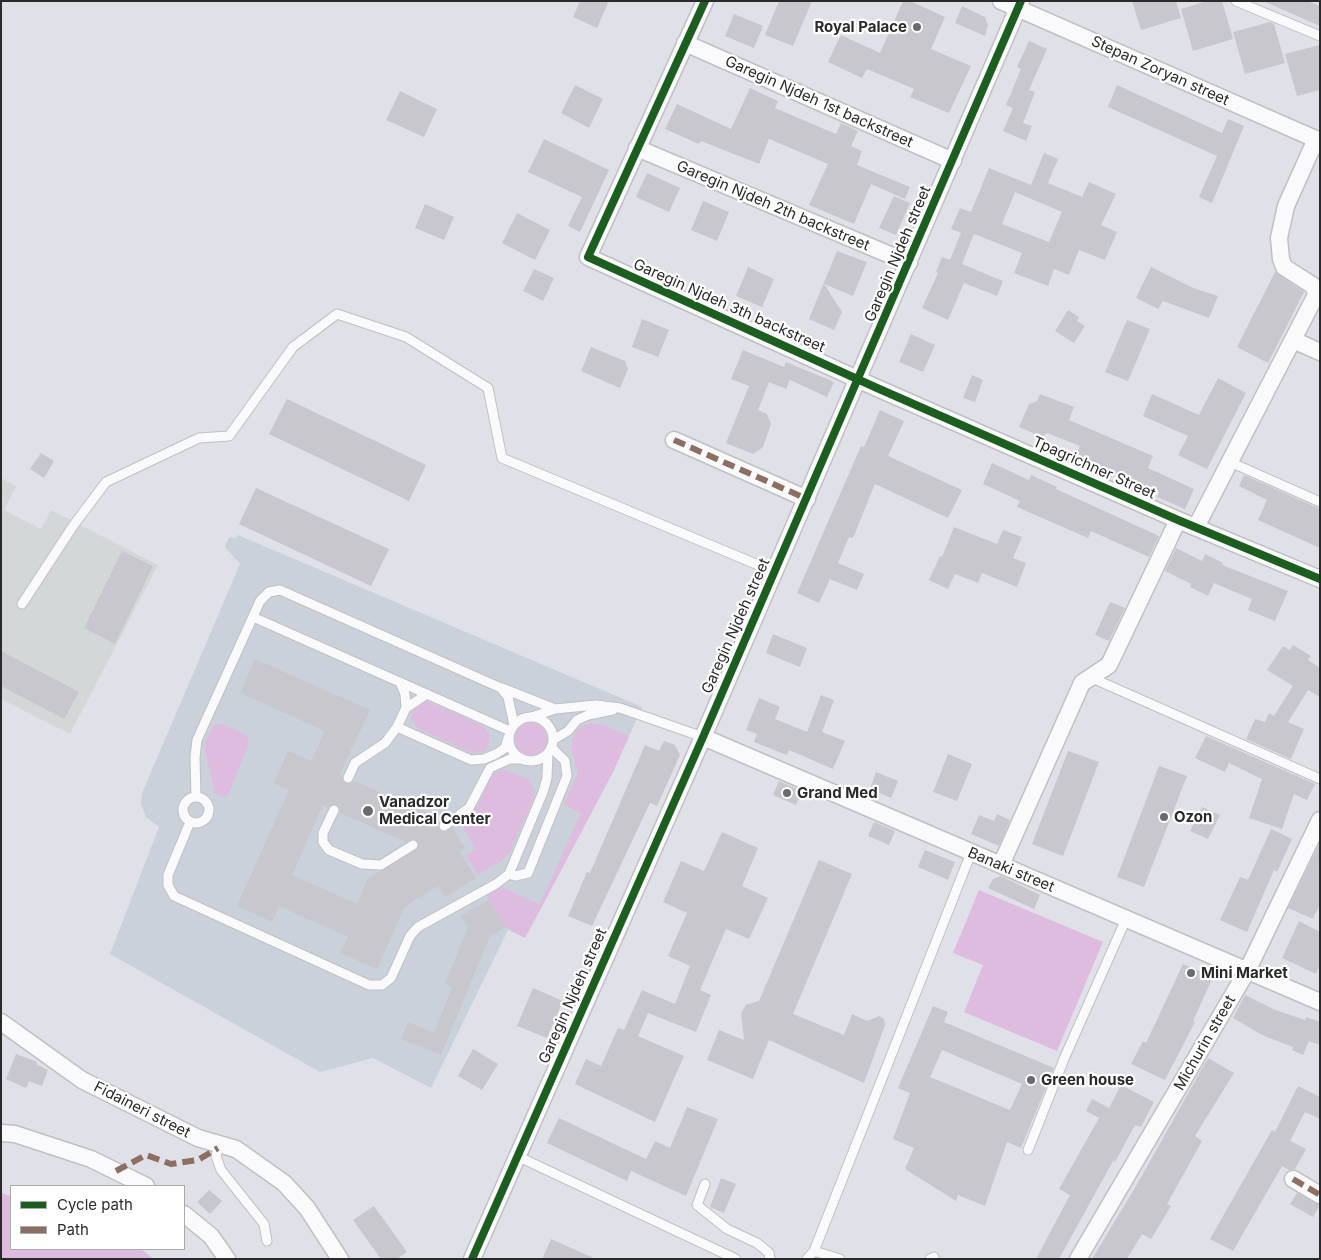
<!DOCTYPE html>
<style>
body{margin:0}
#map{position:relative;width:1321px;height:1260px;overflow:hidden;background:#e0e0e8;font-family:Inter,sans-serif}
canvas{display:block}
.frame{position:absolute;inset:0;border:2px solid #2a2a2a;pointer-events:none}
.legend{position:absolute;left:10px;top:1185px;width:175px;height:65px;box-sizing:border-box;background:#fff;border:1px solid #aaa;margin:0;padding:6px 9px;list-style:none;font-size:15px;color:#2a2a2a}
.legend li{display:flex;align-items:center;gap:10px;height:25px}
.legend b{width:25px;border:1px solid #aaa}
</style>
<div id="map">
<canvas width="1321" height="1260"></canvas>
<div class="frame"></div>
<ul class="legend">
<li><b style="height:6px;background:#1b5e20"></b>Cycle path</li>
<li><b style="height:6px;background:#8d6e63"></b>Path</li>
</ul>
</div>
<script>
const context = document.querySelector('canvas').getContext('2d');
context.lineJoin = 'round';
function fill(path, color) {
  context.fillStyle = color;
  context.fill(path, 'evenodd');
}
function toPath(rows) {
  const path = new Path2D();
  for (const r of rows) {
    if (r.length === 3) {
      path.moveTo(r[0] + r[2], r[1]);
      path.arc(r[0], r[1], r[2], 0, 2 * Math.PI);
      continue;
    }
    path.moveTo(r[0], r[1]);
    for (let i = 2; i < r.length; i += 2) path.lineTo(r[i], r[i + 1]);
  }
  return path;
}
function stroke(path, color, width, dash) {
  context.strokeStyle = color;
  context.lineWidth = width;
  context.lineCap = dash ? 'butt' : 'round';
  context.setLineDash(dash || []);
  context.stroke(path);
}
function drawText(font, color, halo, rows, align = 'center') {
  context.font = font + ' Inter,sans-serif';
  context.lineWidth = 4.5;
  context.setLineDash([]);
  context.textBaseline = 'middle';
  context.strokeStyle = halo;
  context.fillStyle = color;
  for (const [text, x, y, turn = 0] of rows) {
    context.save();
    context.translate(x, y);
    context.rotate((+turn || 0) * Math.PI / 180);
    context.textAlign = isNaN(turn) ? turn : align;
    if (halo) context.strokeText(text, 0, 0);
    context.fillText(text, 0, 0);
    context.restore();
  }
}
const industrial = toPath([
 [1,478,16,486,4,510,41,529,51,510,158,565,70,734,1,699]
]);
const medical = toPath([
 [238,535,642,707,613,772,545,901,525,938,508,930,431,1088,373,1058,320,1072,110,954,159,827,146,817,141,804,142,793,240,564,225,547,229,537,236,538]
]);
const green = toPath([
 [427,701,483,726,490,735,488,747,484,752,472,753,417,728,411,719,413,709,417,705],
 [219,723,246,734,249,742,229,793,223,798,215,793,204,746,213,726],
 [590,723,604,725,629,736,613,772,525,938,505,927,487,895,501,887,539,904,541,901,581,813,564,805,578,772,572,752,572,741,577,730],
 [531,739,16],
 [502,769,528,778,535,790,534,797,510,852,501,861,478,875,466,855,476,849,460,823,469,818,477,807,493,775],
 [979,890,1103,942,1057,1051,964,1012,983,965,953,953],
 [1,1193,11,1196,11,1249,141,1249,154,1259,1,1259]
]);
const building = toPath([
 [580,1,609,1,597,28,573,17],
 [779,1,812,1,793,46,765,35],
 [903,1,910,1,945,17,931,49,971,66,949,113,910,97,914,89,867,69,862,78,828,62,841,35,880,53],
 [1132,1,1176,1,1181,18,1141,30],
 [1207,1,1222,1,1233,39,1193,51,1181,9],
 [1263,1,1307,1,1320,6,1320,26],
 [962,6,985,17,988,25,985,36,955,23],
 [734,14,763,26,754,48,725,36],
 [1270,22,1274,24,1285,63,1245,74,1233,32],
 [1029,41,1047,49,1029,90,1035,92,1023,123,1032,126,1026,141,1003,131,1013,108,1006,105,1021,69,1017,67],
 [1320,45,1320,90,1297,96,1285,54],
 [575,85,603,99,589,128,561,113],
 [1117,85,1222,133,1228,119,1244,126,1212,203,1199,197,1217,156,1108,107],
 [750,88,778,101,775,108,836,134,841,123,858,131,851,146,862,151,857,165,910,187,905,199,871,184,854,224,809,205,828,164,769,139,759,164,701,141,699,144,665,129,677,104,731,129],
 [400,91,437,109,424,137,386,120],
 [544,139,609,170,580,232,568,226,582,197,528,172],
 [1044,153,1058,159,1048,183,1082,197,1089,182,1116,194,1101,225,1117,232,1105,260,1079,250,1069,275,1054,269,1048,286,1014,273,1022,253,974,234,962,264,1003,281,997,296,964,283,948,320,922,308,938,273,936,272,942,257,950,260,961,233,951,229,960,208,971,212,989,168,1031,185],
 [1015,192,1062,212,1049,242,1002,224],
 [647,173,680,188,669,212,636,197],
 [894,196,910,203,896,235,879,228],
 [703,201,729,212,717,241,691,230],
 [425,204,454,217,444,240,415,228],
 [517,213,550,230,535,260,502,243],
 [837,251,867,262,853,296,824,284,842,312,834,330,809,319],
 [748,267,774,279,762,307,736,296],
 [1151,267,1191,287,1218,296,1209,318,1163,301,1158,309,1136,298],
 [534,269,554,278,543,301,523,291],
 [1275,272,1304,292,1268,363,1237,347],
 [1068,310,1079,317,1077,321,1085,326,1074,343,1055,331],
 [642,319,669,330,658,357,632,347],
 [1127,320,1150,329,1128,381,1105,372],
 [911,334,935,345,923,372,899,362],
 [591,347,625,361,628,369,620,388,581,371],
 [743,350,784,367,786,362,834,382,827,397,790,380,786,389,769,382,758,410,767,414,771,424,763,447,753,454,726,443,749,386,731,379],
 [972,375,983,380,975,402,963,398],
 [1218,378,1246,393,1207,469,1178,455,1188,436,1143,416,1152,394,1199,415],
 [1040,394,1074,407,1069,420,1153,456,1148,468,1194,489,1185,509,1157,497,1159,492,1075,456,1080,446,1047,433,1042,437,1019,427,1029,404,1037,401],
 [287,399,426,465,409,501,269,434],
 [880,410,904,421,888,456,962,490,948,518,875,484,853,538,849,537,838,563,864,574,857,590,830,579,819,603,797,593,861,446,864,447],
 [41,453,54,461,44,478,30,469],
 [992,463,1029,480,1031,475,1057,487,1056,489,1159,536,1149,557,1091,531,1088,538,1017,507,1020,501,983,484],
 [1244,475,1320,509,1320,548,1258,520,1267,500,1239,486],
 [256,488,389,549,371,586,239,524],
 [954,527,997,544,1003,530,1022,537,1013,558,1026,563,1017,587,982,573,978,583,955,574,948,589,929,580,940,556,942,557],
 [1176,548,1202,561,1205,554,1223,563,1222,565,1288,591,1275,621,1248,610,1252,599,1214,583,1208,596,1190,587,1191,584,1165,571],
 [122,551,153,566,115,644,84,628],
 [1110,602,1125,608,1109,641,1095,635],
 [773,634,807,648,800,667,766,653],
 [1293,645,1311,656,1308,660,1320,668,1320,697,1308,690,1288,722,1304,729,1291,759,1246,739,1255,719,1265,722,1269,713,1274,716,1293,686,1267,670,1283,646,1290,650],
 [1,651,79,692,64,719,1,686],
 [255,659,370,710,340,774,342,776,343,781,348,784,354,781,441,819,438,826,439,830,445,832,452,828,465,848,459,851,476,878,445,897,438,886,405,906,377,969,340,953,348,937,279,906,272,922,237,906,289,790,274,783,288,751,311,761,325,731,240,693],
 [336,804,339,807,340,813,406,842,415,839,419,844,416,850,368,878,357,904,292,875,323,805,328,808,331,805],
 [821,695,834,700,822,732,845,741,833,769,789,750,787,755,754,742,757,734,746,730,759,698,780,707,775,719,807,732],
 [1206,736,1315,784,1307,800,1294,794,1282,829,1249,818,1262,779,1229,763,1225,772,1195,758],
 [664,741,675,745,680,755,657,806,650,803,592,926,568,916,587,872,590,873,645,745,659,751],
 [1068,751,1099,762,1063,856,1032,844],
 [948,754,972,764,957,801,933,792],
 [1159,766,1187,776,1144,887,1117,877],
 [876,772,898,781,891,798,870,789],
 [779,781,802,791,796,805,773,795],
 [1202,807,1220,815,1208,839,1190,831],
 [997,814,1010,820,999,846,971,834,979,815,994,821],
 [874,822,895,831,889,845,868,836],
 [1271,829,1292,839,1277,872,1274,870,1247,932,1220,920,1240,877,1248,880],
 [722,832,758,848,742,886,768,898,749,939,726,929,700,990,711,995,696,1032,648,1013,638,1036,684,1056,655,1122,575,1084,586,1059,601,1066,618,1028,624,1030,642,990,675,1004,690,966,668,956,687,913,663,902,681,861,704,871],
 [1320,843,1320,904,1313,919,1288,908],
 [925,850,955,862,948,880,918,867],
 [819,860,852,874,793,1014,844,1035,852,1014,867,1021,879,1016,884,1019,885,1025,864,1083,769,1040,753,1079,707,1060,719,1030,744,1040,741,1013,746,1005,759,1001],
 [1001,876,1040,895,1034,909,988,888,993,879],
 [489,900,505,927,490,936,441,1055,401,1039,408,1022,434,1033,452,987,445,984,468,927,461,916],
 [1299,921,1320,932,1320,965,1316,974,1282,958],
 [1183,964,1213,977,1193,1021,1195,1022,1165,1080,1131,1064,1143,1041,1146,1043],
 [533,988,563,1001,547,1038,517,1026],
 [1245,995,1273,1009,1305,1020,1306,1017,1320,1022,1320,1045,1309,1041,1303,1055,1292,1050,1293,1047,1262,1035,1233,1018],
 [933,1006,948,1012,944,1022,1054,1068,1021,1148,1007,1142,985,1206,958,1195,956,1201,905,1169,914,1148,893,1139,910,1093,898,1088],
 [942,1050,1022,1084,1010,1110,930,1077],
 [473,1049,498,1064,482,1090,458,1076],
 [16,1054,37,1062,36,1064,48,1070,42,1086,29,1081,26,1088,6,1079],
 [1208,1058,1234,1073,1195,1136,1202,1141,1167,1204,1171,1206,1151,1239,1142,1234,1127,1259,1092,1259,1136,1186],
 [1121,1085,1154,1102,1141,1127,1135,1125,1115,1162,1113,1161,1059,1259,1036,1259,1070,1195,1059,1189,1099,1118,1086,1111,1092,1099,1109,1108],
 [1298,1086,1320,1097,1320,1119,1305,1112,1290,1141,1306,1149,1295,1169,1289,1170,1282,1166,1233,1251,1210,1239,1272,1130,1275,1132],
 [687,1107,718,1119,686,1196,631,1171,627,1181,547,1143,559,1118,646,1159,655,1141,670,1148],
 [721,1178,736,1184,724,1213,710,1207],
 [209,1190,222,1201,210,1214,197,1202],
 [1297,1193,1320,1205,1313,1217,1290,1204],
 [374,1206,407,1252,397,1259,381,1259,353,1220],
 [551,1239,596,1259,542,1259]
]);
const service = toPath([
 [1236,1,1320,36],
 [1230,462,1320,502],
 [22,604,73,526,106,482,199,438,229,436,293,347,337,314,406,337,488,388,502,458,775,572],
 [253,617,510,731],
 [1092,678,1320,779],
 [400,682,405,694,406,708],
 [502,688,555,709],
 [531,739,22],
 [532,717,555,709,596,705,620,708,703,737],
 [397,727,471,760,484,759,496,754,505,748,508,738],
 [553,740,568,731,577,720,588,715,613,710],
 [348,778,355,763,385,743,397,727,406,708,427,694],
 [196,810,13],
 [196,797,195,757,197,740,260,601,269,592,280,590,501,688,508,697,514,725],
 [334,810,323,833,323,842,329,850,362,864,381,865,413,845],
 [190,822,168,875,168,885,174,896,369,985,382,985,391,978,410,936,418,927,496,884,509,874,543,792,547,778,548,753],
 [444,826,469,808,490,768,510,759,522,759],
 [509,874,515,876,528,873,567,776,565,761,551,747],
 [224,1145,218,1148,216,1156,221,1170,264,1224,267,1241],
 [1028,1150,1064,1059,1126,919],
 [517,1156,736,1259],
 [705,1184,697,1205,727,1229,757,1243,769,1253,770,1259],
 [814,1251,840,1259],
 [807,1259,814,1251,971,853],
 [930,1259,934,1257]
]);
const minor = toPath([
 [705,1,588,257,877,388,1178,520,1320,579],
 [1001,1,1320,141],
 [685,43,953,161],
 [637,148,909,263],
 [1293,340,1320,352],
 [674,440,807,499],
 [1196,527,1315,297,1316,291,1312,285,1284,267,1281,259,1279,238,1286,206,1316,139],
 [703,737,1320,1002],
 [1001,865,1082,683,1109,665,1178,520],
 [1,1022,82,1080,198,1138,236,1149,284,1183,307,1208,340,1259],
 [1,1133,15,1134,91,1159,146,1186],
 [1293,1179,1320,1195],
 [184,1214,211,1236,227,1259],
 [472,1259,703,737,1021,1],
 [1078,1259,1247,971,1320,820]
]);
const quiet = toPath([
 [674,440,807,499],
 [116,1171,146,1155,171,1164,198,1160,218,1148],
 [1293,1179,1320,1195]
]);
const cycleway = toPath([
 [705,1,588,257,877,388,1178,520,1320,579],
 [472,1259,703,737,1021,1]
]);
const markers = [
 [917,27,5,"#6a6a6c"],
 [787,793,5,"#6a6a6c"],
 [368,811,6,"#6a6a6c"],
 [1164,817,5,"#6a6a6c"],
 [1191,973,5,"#6a6a6c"],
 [1031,1080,5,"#6a6a6c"]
];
const poiNames = [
 ["Royal Palace",907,27,"right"],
 ["Grand Med",797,793],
 ["Vanadzor",379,802],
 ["Medical Center",379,819],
 ["Ozon",1174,817],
 ["Mini Market",1201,973],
 ["Green house",1041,1080]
];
const streetNames = [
 ["Stepan Zoryan street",1160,71,24],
 ["Garegin Njdeh 1st backstreet",819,102,24],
 ["Garegin Njdeh 2th backstreet",773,206,23],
 ["Garegin Njdeh street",898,254,-67],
 ["Garegin Njdeh 3th backstreet",729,306,24],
 ["Tpagrichner Street",1094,468,24],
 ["Garegin Njdeh street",736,626,-66],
 ["Banaki street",1011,870,23],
 ["Garegin Njdeh street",573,996,-66],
 ["Michurin street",1205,1043,-60],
 ["Fidaineri street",142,1110,27]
];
fill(industrial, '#d4d7d7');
fill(medical, '#cbd1da');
fill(green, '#debcdf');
fill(building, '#c7c7cd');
stroke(service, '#bfc0c1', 11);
stroke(minor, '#bfc0c1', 19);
stroke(service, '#fafafc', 9);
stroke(minor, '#fafafc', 16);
stroke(quiet, '#8d6e63', 6, [12, 6]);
stroke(cycleway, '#1b5e20', 8);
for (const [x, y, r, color] of markers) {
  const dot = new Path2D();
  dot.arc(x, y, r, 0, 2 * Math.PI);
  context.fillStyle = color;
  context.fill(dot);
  stroke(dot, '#fff', 2);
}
drawText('bold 15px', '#2a2a2a', '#fff', poiNames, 'left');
drawText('15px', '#2a2a2a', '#fff', streetNames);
</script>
